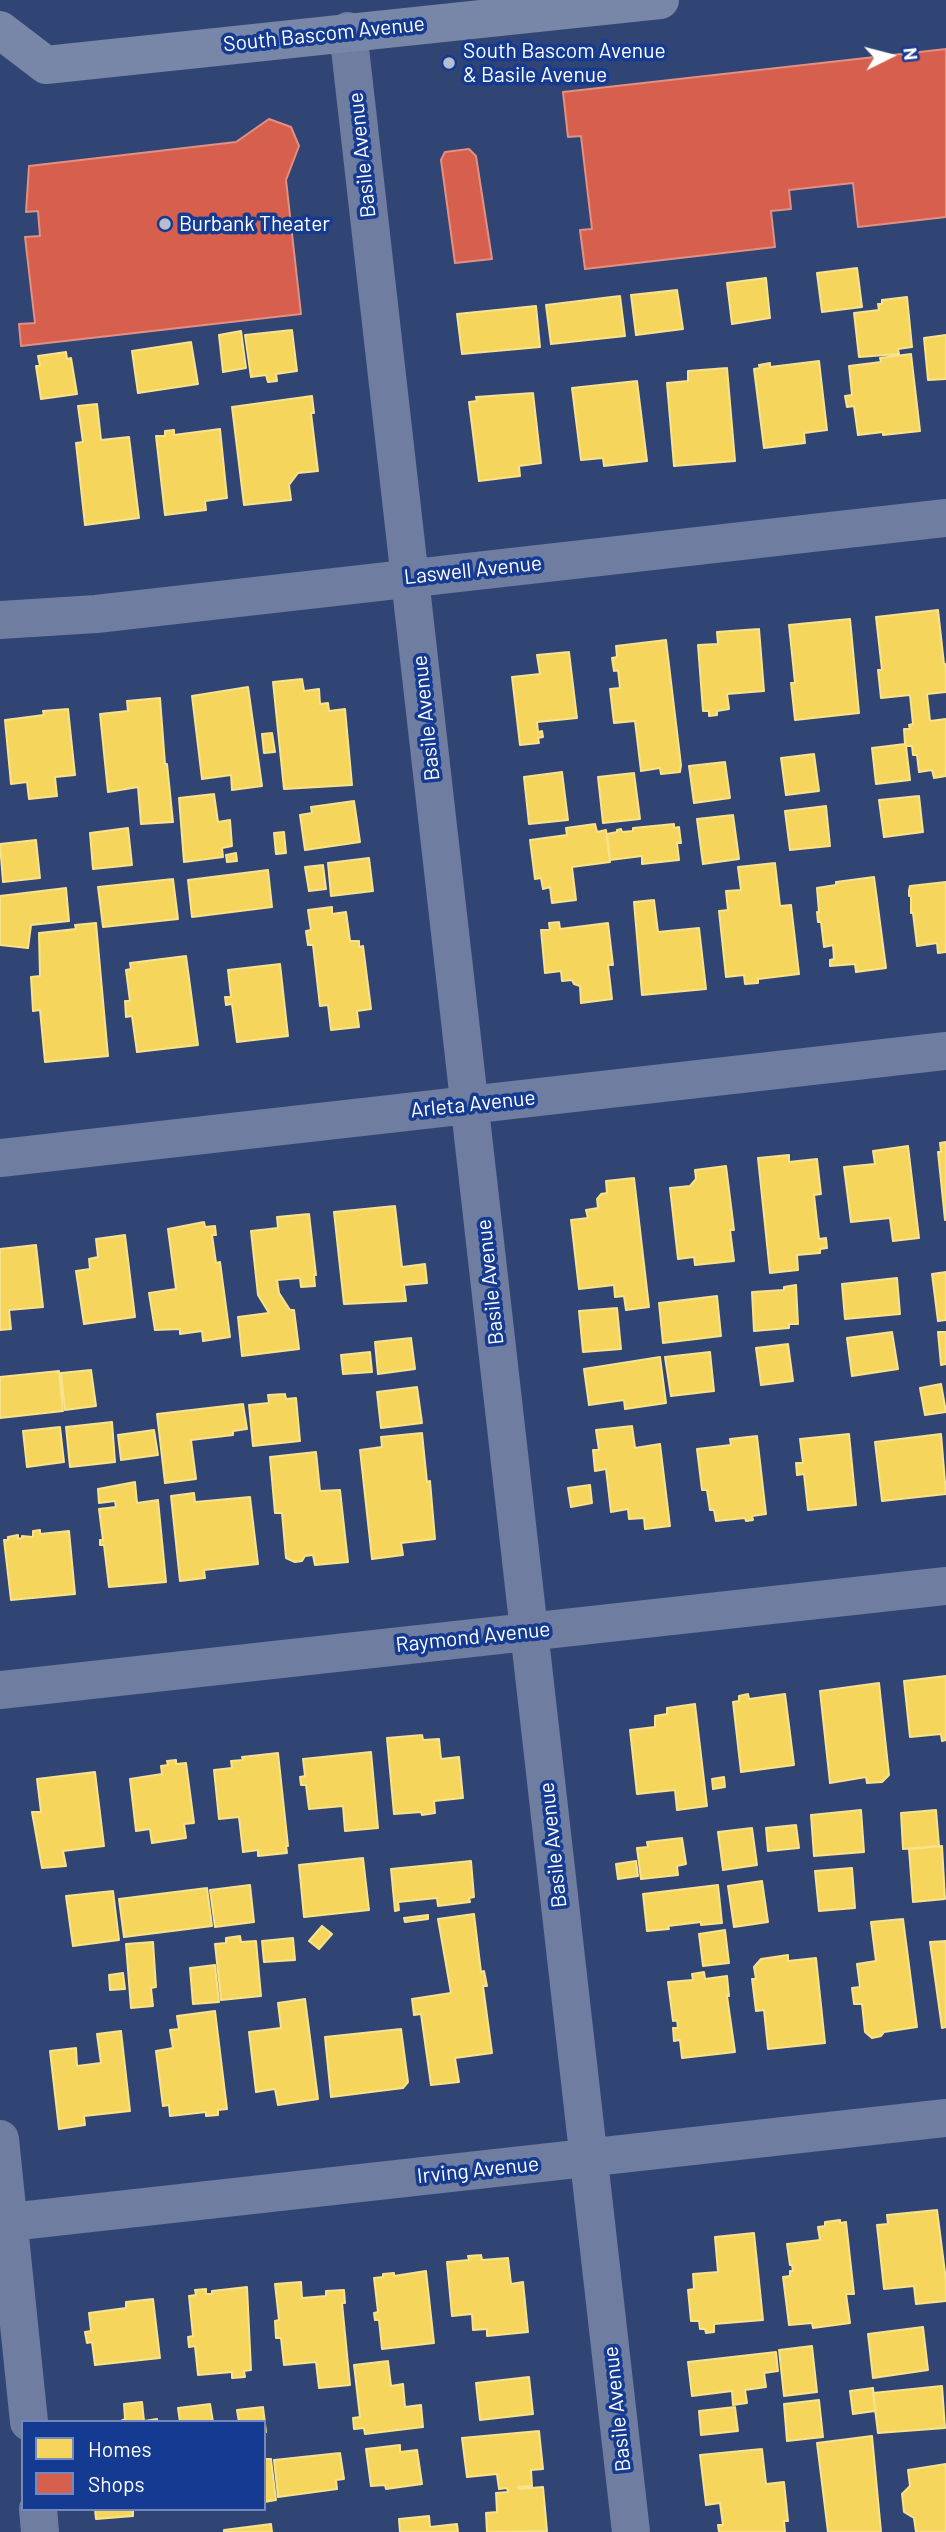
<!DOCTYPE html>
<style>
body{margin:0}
#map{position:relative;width:946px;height:2532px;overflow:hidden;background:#314575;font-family:Barlow,sans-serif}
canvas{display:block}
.legend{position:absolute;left:21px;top:2420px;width:245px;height:91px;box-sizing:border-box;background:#153a91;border:2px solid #7389bd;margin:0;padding:9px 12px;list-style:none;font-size:21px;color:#fff}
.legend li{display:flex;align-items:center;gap:14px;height:35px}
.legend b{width:35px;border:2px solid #7389bd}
.north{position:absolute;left:855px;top:21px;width:70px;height:70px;-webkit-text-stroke:5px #153a91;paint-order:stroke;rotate:84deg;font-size:19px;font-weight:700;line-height:28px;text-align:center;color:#fff}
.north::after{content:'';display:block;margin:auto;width:24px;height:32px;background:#fff;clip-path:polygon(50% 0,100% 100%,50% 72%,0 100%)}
</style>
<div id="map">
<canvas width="946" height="2532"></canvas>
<ul class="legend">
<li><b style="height:19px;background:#f6d55c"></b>Homes</li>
<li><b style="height:19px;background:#d6604d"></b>Shops</li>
</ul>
<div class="north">N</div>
</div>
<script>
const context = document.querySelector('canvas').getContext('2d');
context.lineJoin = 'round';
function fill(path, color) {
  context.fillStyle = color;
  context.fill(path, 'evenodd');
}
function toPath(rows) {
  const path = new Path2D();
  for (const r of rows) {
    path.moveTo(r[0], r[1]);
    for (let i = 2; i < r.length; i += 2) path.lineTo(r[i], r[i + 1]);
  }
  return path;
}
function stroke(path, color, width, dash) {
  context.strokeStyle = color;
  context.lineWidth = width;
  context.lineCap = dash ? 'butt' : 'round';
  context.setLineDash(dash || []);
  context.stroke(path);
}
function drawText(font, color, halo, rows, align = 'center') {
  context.font = font + ' Barlow,sans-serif';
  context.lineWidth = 7;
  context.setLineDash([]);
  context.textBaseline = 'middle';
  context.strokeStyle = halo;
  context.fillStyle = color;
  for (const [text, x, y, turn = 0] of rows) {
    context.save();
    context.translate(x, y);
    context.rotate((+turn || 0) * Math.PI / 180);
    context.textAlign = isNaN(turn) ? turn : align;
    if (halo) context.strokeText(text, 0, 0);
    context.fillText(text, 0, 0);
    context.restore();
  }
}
const homes = toPath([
 [857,268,862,307,822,312,817,273,857,268],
 [766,278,770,318,732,324,727,283,766,278],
 [677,290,683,329,636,335,631,295,677,290],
 [620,296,625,336,551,344,546,305,620,296],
 [907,297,912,347,898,349,899,354,859,357,854,313,879,310,878,304,882,304,882,300,907,297],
 [536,306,540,347,462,354,457,314,536,306],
 [292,330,297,371,276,374,277,381,268,382,266,375,251,377,245,335,292,330],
 [241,331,246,368,223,372,219,335,241,331],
 [946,335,946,379,928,380,924,338,946,335],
 [191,342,198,384,138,393,132,351,191,342],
 [66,352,67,359,71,358,77,394,41,399,36,366,40,366,38,356,66,352],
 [911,354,920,431,883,435,883,432,858,435,854,406,847,407,845,396,852,395,849,366,881,362,880,358,911,354],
 [819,361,827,430,804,433,805,443,764,448,754,369,760,368,759,365,770,363,770,367,819,361],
 [727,368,735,461,674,466,667,383,688,381,688,371,727,368],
 [637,381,647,461,604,466,603,458,581,460,572,388,637,381],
 [533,393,541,463,519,466,520,476,479,481,469,402,477,401,476,397,533,393],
 [312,396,314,413,311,413,318,471,298,473,289,485,291,500,244,505,232,407,312,396],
 [97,404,101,440,129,437,139,518,85,525,76,443,83,442,78,406,97,404],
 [220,429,227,498,205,501,206,510,165,515,156,436,165,436,165,431,174,430,174,435,220,429],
 [938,610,944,664,946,664,946,692,927,694,930,721,946,719,946,776,934,778,932,770,919,772,917,755,913,755,912,746,906,746,910,780,876,784,872,748,905,744,904,729,910,729,909,725,913,724,910,695,881,698,878,670,882,670,876,617,938,610],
 [850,619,859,713,795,720,791,683,795,683,789,625,850,619],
 [759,629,764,691,727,694,729,709,717,711,717,715,709,716,709,711,703,711,698,645,718,644,717,632,759,629],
 [666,640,681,765,680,772,661,774,660,768,641,771,635,721,614,723,610,689,620,688,618,670,614,671,612,658,617,657,616,646,666,640],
 [569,652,577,718,537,722,538,732,542,731,543,737,538,738,539,743,520,745,512,677,540,674,537,655,569,652],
 [302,679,304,691,319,689,320,704,328,703,329,711,345,709,352,785,284,789,273,682,302,679],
 [248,687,262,786,232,790,231,775,202,779,192,696,248,687],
 [160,698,165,764,167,764,173,822,141,824,138,787,108,792,100,714,128,711,127,701,160,698],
 [68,709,75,775,55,777,57,796,29,799,27,782,11,784,5,720,44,715,43,711,68,709],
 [272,733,275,752,264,753,262,734,272,733],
 [814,754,819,791,786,795,781,758,814,754],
 [725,762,730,798,694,803,689,766,725,762],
 [562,772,568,820,529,824,524,777,562,772],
 [634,773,640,819,603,823,598,777,634,773],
 [214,794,218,822,230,820,232,846,222,848,223,857,184,862,179,798,214,794],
 [919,796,923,832,884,837,879,800,919,796],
 [354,801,360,842,305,850,300,815,312,813,311,807,354,801],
 [826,806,830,846,790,850,785,811,826,806],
 [733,815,739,859,703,864,697,819,733,815],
 [595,824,597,832,606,830,610,862,572,867,576,900,552,903,550,887,543,889,541,878,535,879,530,840,567,835,566,828,595,824],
 [674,824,674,828,679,827,681,843,677,843,679,860,642,864,642,856,610,860,607,834,617,832,617,830,621,829,622,832,633,831,633,828,674,824],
 [128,828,132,865,93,869,90,833,128,828],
 [284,832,286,853,276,854,274,833,284,832],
 [36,840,40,878,3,882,0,844,36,840],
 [236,853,237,861,227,862,226,855,236,853],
 [369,858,373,891,331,896,328,863,369,858],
 [775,863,780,906,791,905,799,974,758,979,758,983,745,984,744,975,726,977,719,911,728,910,726,891,741,890,738,867,775,863],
 [323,865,326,889,309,891,305,867,323,865],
 [268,870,272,907,192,917,188,880,268,870],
 [874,877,886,968,856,972,855,964,830,966,830,960,834,959,833,945,824,947,821,922,818,922,817,912,819,912,817,888,836,885,836,882,874,877],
 [173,879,178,919,103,927,98,887,173,879],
 [946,882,946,952,938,953,937,943,917,946,913,913,911,913,911,896,909,896,909,890,910,886,946,882],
 [66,888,69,921,31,925,28,948,0,945,0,896,66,888],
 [654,900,658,932,699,928,706,989,642,995,634,902,654,900],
 [332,907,332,914,346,912,350,941,359,941,359,947,363,946,371,1009,357,1011,359,1027,331,1030,328,1005,320,1006,313,945,308,945,306,931,311,930,308,910,332,907],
 [559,922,560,929,608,923,613,965,608,965,612,999,581,1003,580,986,574,984,572,980,562,981,561,971,545,973,541,930,550,930,549,923,559,922],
 [96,923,108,1056,45,1062,40,1010,33,1011,31,977,40,976,39,933,76,929,75,925,96,923],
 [186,956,198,1045,137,1052,132,1016,126,1017,125,1001,130,1001,126,970,131,969,130,963,186,956],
 [280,964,288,1036,237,1042,232,1004,226,1005,225,997,231,997,228,970,280,964],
 [946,1142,946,1220,945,1220,938,1152,941,1152,940,1143,946,1142],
 [908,1146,919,1238,893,1241,890,1218,851,1222,844,1167,875,1164,873,1151,908,1146],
 [789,1155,789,1162,817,1159,821,1194,814,1195,819,1239,826,1238,827,1248,820,1249,820,1253,797,1255,798,1270,770,1273,758,1158,789,1155],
 [726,1166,734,1230,730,1230,734,1261,695,1265,694,1257,678,1259,670,1188,690,1186,696,1179,695,1170,726,1166],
 [634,1178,649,1307,626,1310,624,1296,615,1297,614,1285,579,1289,571,1220,588,1218,586,1210,598,1208,597,1199,601,1194,607,1193,606,1181,634,1178],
 [395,1206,402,1267,425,1264,427,1283,404,1285,406,1301,344,1304,334,1212,395,1206],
 [309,1214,316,1275,314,1275,315,1286,301,1287,300,1278,277,1280,279,1293,290,1310,294,1310,299,1349,242,1356,238,1317,269,1313,258,1295,251,1231,278,1228,277,1217,309,1214],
 [204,1222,205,1227,215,1226,216,1235,212,1235,216,1263,220,1262,230,1337,203,1341,202,1331,180,1334,180,1329,155,1330,149,1293,176,1289,168,1229,204,1222],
 [125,1235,135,1317,84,1324,76,1271,90,1269,89,1259,98,1257,96,1239,125,1235],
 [36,1245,43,1307,9,1310,11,1329,0,1330,0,1249,36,1245],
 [946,1272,946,1320,938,1321,932,1274,946,1272],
 [897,1278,900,1314,845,1319,842,1284,897,1278],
 [796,1285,798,1324,789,1324,789,1328,754,1331,752,1292,784,1290,784,1287,796,1285],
 [717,1296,721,1336,663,1343,659,1303,717,1296],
 [617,1308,621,1349,583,1352,579,1311,617,1308],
 [892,1332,898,1369,852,1376,847,1338,892,1332],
 [938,1332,946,1332,946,1364,941,1365,938,1332],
 [411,1338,415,1369,378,1374,375,1342,411,1338],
 [788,1344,793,1381,761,1385,756,1348,788,1344],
 [370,1352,372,1372,343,1374,341,1355,370,1352],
 [710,1352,714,1391,671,1396,665,1357,710,1352],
 [660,1357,666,1403,625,1409,624,1400,589,1405,584,1369,660,1357],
 [91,1370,96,1406,65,1410,61,1373,91,1370],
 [59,1371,63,1411,0,1418,0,1377,59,1371],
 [941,1384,946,1412,925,1415,920,1388,941,1384],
 [417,1387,422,1423,381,1428,377,1392,417,1387],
 [285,1394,286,1399,296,1398,300,1441,253,1446,249,1405,269,1403,268,1395,285,1394],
 [243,1404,247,1429,233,1431,233,1435,191,1440,196,1479,165,1483,157,1414,243,1404],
 [112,1422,115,1462,70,1467,66,1427,112,1422],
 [632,1426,635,1448,660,1444,670,1526,645,1529,644,1518,629,1519,628,1509,611,1512,606,1469,595,1471,593,1450,599,1450,596,1430,632,1426],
 [60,1427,64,1462,27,1467,23,1431,60,1427],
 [154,1430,158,1455,121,1460,118,1435,154,1430],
 [422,1433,427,1482,430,1481,435,1539,401,1543,403,1555,372,1559,360,1450,382,1447,381,1437,422,1433],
 [849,1434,856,1505,808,1510,804,1474,797,1475,796,1463,803,1463,800,1439,849,1434],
 [941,1434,946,1494,882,1501,875,1442,941,1434],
 [757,1436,766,1514,752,1516,753,1520,746,1521,745,1518,716,1521,714,1510,710,1510,707,1490,702,1490,697,1449,731,1445,730,1439,757,1436],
 [316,1452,320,1491,340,1490,348,1562,315,1565,313,1555,305,1556,302,1561,295,1562,286,1558,282,1513,275,1513,270,1457,316,1452],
 [135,1482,137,1503,158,1500,166,1582,109,1587,104,1545,100,1545,100,1540,103,1540,99,1509,116,1507,115,1501,99,1503,98,1489,135,1482],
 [590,1485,592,1503,571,1507,568,1488,590,1485],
 [194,1493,195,1502,250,1497,258,1564,204,1570,205,1578,180,1581,171,1496,194,1493],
 [40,1530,40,1534,69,1531,75,1594,11,1600,4,1540,8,1540,8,1537,18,1535,18,1539,22,1538,22,1536,33,1537,33,1531,40,1530],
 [946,1676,946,1740,942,1741,941,1734,910,1737,904,1681,946,1676],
 [879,1683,889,1775,882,1782,867,1783,866,1777,830,1783,820,1691,879,1683],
 [748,1694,749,1699,785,1694,794,1765,741,1772,733,1702,739,1701,739,1696,748,1694],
 [695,1704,707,1806,677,1810,675,1790,637,1794,630,1730,655,1727,655,1716,667,1714,667,1708,695,1704],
 [422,1735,423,1740,439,1739,441,1759,459,1757,463,1798,434,1801,435,1813,422,1815,421,1812,394,1814,387,1738,422,1735],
 [371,1752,378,1828,345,1831,343,1806,309,1809,306,1785,301,1785,300,1777,305,1776,303,1759,371,1752],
 [278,1753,288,1846,286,1846,287,1853,258,1856,258,1850,243,1852,239,1817,219,1819,214,1770,232,1768,231,1761,243,1760,242,1757,278,1753],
 [176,1760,176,1764,186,1763,194,1823,184,1824,186,1838,152,1843,150,1829,136,1831,130,1779,162,1774,161,1766,168,1765,167,1761,176,1760],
 [95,1772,104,1846,63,1851,66,1866,42,1868,32,1812,41,1812,37,1779,95,1772],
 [724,1777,725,1787,713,1789,712,1779,724,1777],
 [861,1810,864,1852,814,1856,811,1815,861,1810],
 [936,1810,939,1846,903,1849,901,1813,936,1810],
 [796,1825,799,1848,768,1851,766,1828,796,1825],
 [752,1828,757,1865,723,1870,718,1832,752,1828],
 [682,1838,686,1864,677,1866,678,1875,641,1879,637,1848,648,1847,647,1842,682,1838],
 [942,1846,945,1899,913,1902,909,1849,942,1846],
 [363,1858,369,1910,304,1917,299,1865,363,1858],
 [471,1861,474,1897,469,1898,470,1902,438,1906,437,1898,398,1902,399,1910,395,1911,391,1869,471,1861],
 [636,1861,638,1876,618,1879,616,1864,636,1861],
 [852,1868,855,1908,819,1911,815,1871,852,1868],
 [762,1881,768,1922,734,1927,728,1886,762,1881],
 [250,1885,254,1922,215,1927,210,1890,250,1885],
 [718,1885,722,1923,701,1925,701,1922,668,1926,669,1929,647,1931,643,1894,718,1885],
 [207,1888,212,1926,124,1937,119,1899,207,1888],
 [113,1891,119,1940,73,1946,66,1896,113,1891],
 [474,1914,481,1972,484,1971,487,1986,483,1986,492,2053,455,2058,459,2082,431,2085,421,2014,414,2015,412,1999,451,1993,438,1919,474,1914],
 [428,1915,428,1919,405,1922,404,1918,428,1915],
 [903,1919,917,2027,884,2032,881,2036,872,2038,865,2032,862,2004,854,2004,852,1988,860,1987,857,1964,876,1961,871,1922,903,1919],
 [322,1926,332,1934,319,1949,309,1941,322,1926],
 [725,1930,729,1963,703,1966,699,1934,725,1930],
 [240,1936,241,1942,256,1941,261,1996,221,2000,215,1944,226,1943,226,1938,240,1936],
 [293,1938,295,1960,264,1962,262,1941,293,1938],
 [946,1941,946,2027,942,2028,930,1942,946,1941],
 [153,1942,156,1987,151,1988,153,2006,131,2008,126,1944,153,1942],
 [788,1955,788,1961,816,1958,825,2043,768,2049,764,2010,756,2011,752,1979,756,1979,754,1967,761,1959,788,1955],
 [215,1965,219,2002,193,2004,190,1968,215,1965],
 [704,1972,705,1979,727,1976,729,1996,727,1996,735,2052,682,2058,680,2040,674,2041,673,2028,678,2028,677,2020,673,2021,668,1982,693,1980,692,1974,704,1972],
 [123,1973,125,1989,110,1990,109,1975,123,1973],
 [305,1999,318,2099,278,2105,275,2089,256,2092,249,2032,281,2028,278,2003,305,1999],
 [215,2011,227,2109,218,2110,218,2115,206,2116,206,2112,170,2116,169,2105,163,2106,156,2051,173,2048,170,2030,179,2029,177,2016,215,2011],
 [401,2029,408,2082,403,2088,331,2097,325,2037,401,2029],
 [121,2031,130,2111,84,2116,85,2125,59,2129,50,2051,76,2048,77,2066,101,2063,97,2034,121,2031],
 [937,2210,946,2280,946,2301,916,2304,914,2286,884,2289,877,2225,888,2224,887,2215,937,2210],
 [840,2220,840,2223,846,2222,854,2294,846,2294,850,2323,813,2328,812,2323,789,2325,783,2277,790,2276,790,2271,793,2271,792,2265,790,2265,787,2244,820,2240,818,2227,825,2226,825,2222,840,2220],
 [754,2233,763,2320,714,2324,714,2332,706,2333,705,2329,700,2329,699,2321,691,2321,688,2290,694,2289,693,2274,718,2272,715,2237,754,2233],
 [481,2255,482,2260,508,2258,511,2284,523,2282,528,2332,487,2336,487,2329,473,2330,472,2314,452,2316,447,2262,469,2260,468,2256,481,2255],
 [426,2271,434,2343,382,2349,379,2320,375,2320,374,2313,378,2312,374,2278,383,2277,383,2274,394,2273,394,2276,426,2271],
 [301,2282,302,2298,326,2296,326,2291,344,2290,345,2303,342,2303,350,2385,319,2388,316,2362,284,2365,281,2338,276,2338,275,2321,279,2320,275,2284,301,2282],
 [247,2287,251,2370,244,2371,245,2377,232,2378,232,2372,198,2375,195,2346,189,2347,188,2337,193,2336,189,2296,196,2295,195,2290,206,2289,206,2294,212,2294,212,2291,247,2287],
 [153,2299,160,2358,95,2365,92,2342,87,2343,85,2332,91,2331,89,2313,126,2308,126,2302,153,2299],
 [923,2327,928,2370,873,2378,868,2334,923,2327],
 [812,2346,817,2392,784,2396,779,2350,812,2346],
 [776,2352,778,2371,764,2373,766,2387,745,2390,747,2403,733,2405,732,2391,692,2396,688,2362,776,2352],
 [388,2361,391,2386,403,2384,405,2407,421,2405,423,2427,365,2434,364,2428,354,2429,353,2418,360,2417,354,2365,388,2361],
 [529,2377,533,2414,480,2420,476,2383,529,2377],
 [942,2386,945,2428,878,2433,873,2393,942,2386],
 [873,2388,875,2411,853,2414,850,2391,873,2388],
 [819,2400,823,2437,787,2441,784,2404,819,2400],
 [142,2402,144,2421,157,2419,157,2422,119,2422,125,2419,124,2404,142,2402],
 [210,2404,213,2422,180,2422,178,2408,210,2404],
 [263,2407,266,2432,264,2422,239,2422,237,2410,263,2407],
 [735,2407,738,2431,701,2435,699,2411,735,2407],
 [539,2431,543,2469,531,2470,532,2486,518,2487,519,2489,543,2487,547,2531,487,2532,486,2513,497,2512,496,2493,508,2492,507,2488,499,2489,497,2474,467,2477,462,2438,539,2431],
 [872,2436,881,2532,828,2532,817,2443,872,2436],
 [400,2445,400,2452,417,2450,422,2484,386,2489,385,2485,371,2486,366,2449,400,2445],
 [762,2449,766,2484,784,2482,788,2521,784,2521,785,2532,719,2532,718,2525,723,2525,720,2503,706,2505,700,2455,762,2449],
 [340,2453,344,2479,336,2480,337,2489,278,2497,274,2460,340,2453],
 [264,2459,271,2459,276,2500,264,2502,264,2459],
 [946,2464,946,2532,916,2532,914,2518,904,2512,902,2494,910,2486,908,2470,946,2464],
 [95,2509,133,2509,133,2516,96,2519,95,2509],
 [429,2516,430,2527,457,2524,458,2532,400,2532,399,2519,429,2516],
 [271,2524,272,2532,224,2532,224,2530,271,2524]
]);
const shops = toPath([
 [946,49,946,217,858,227,853,183,789,190,791,209,771,211,775,247,585,269,580,230,592,229,581,136,568,137,563,92,946,49],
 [269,119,291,127,299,146,286,180,301,314,21,346,19,324,35,323,25,237,40,236,38,211,26,212,29,166,236,142,269,119],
 [469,149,476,156,492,259,455,263,441,160,445,152,469,149]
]);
const minor = toPath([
 [348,31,631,2532],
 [0,620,96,614,946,518],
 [0,1158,946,1051],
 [0,1690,946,1586],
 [0,2139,29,2422],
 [10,2222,946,2118],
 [38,2509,40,2532]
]);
const major = toPath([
 [0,30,46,65,660,0]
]);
const markers = [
 [449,63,7,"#b7becf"],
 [165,224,7,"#b7becf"]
];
const streetNames = [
 ["South Bascom Avenue",324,34,-6],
 ["Basile Avenue",362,155,-96],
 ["Laswell Avenue",473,570,-6],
 ["Basile Avenue",426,718,-96],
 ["Arleta Avenue",473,1104,-6],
 ["Basile Avenue",490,1282,-96],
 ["Raymond Avenue",473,1637,-6],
 ["Basile Avenue",553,1845,-96],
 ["Irving Avenue",478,2170,-6],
 ["Basile Avenue",617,2409,-96]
];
const poiNames = [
 ["South Bascom Avenue",463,51],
 ["& Basile Avenue",463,75],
 ["Burbank Theater",179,224]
];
fill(homes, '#f6d55c');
stroke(homes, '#f9e28d', 2);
fill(shops, '#d6604d');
stroke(shops, '#e29082', 2);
stroke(minor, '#6e7da0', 38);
stroke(major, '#7886a7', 38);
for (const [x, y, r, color] of markers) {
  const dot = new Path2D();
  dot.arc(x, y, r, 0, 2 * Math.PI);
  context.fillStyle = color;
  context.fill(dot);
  stroke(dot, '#153a91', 2.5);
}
drawText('21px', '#fff', '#153a91', streetNames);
drawText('21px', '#fff', '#153a91', poiNames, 'left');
</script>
